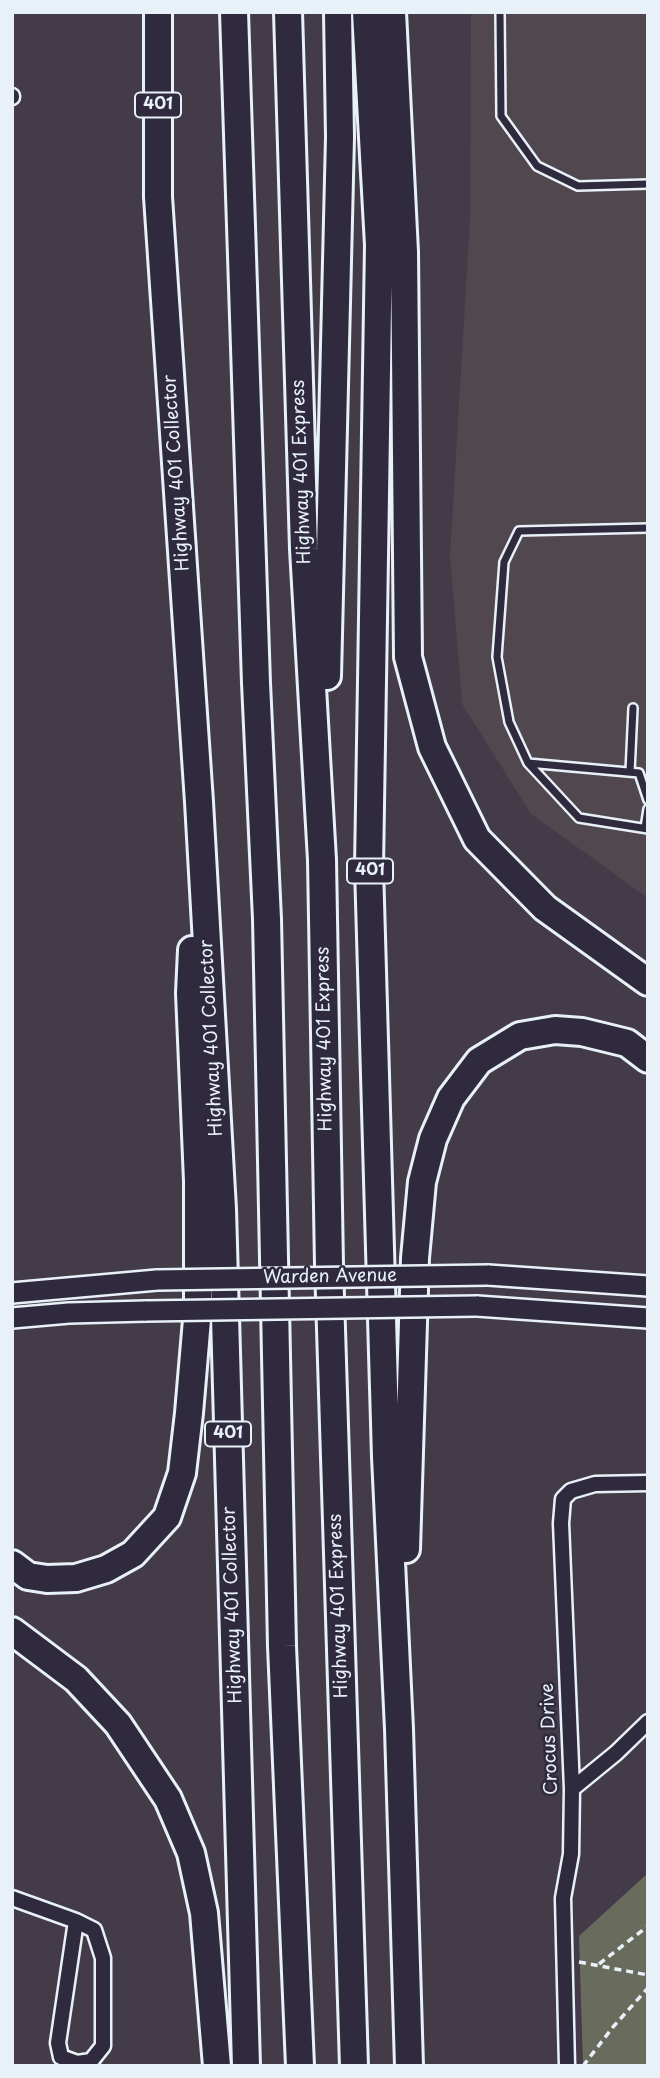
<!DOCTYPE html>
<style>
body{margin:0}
#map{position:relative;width:660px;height:2078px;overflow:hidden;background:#433b47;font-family:"Playpen Sans",sans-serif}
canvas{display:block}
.frame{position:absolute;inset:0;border:14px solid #e8f1f8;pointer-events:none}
</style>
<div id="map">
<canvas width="660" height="2078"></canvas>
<div class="frame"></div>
</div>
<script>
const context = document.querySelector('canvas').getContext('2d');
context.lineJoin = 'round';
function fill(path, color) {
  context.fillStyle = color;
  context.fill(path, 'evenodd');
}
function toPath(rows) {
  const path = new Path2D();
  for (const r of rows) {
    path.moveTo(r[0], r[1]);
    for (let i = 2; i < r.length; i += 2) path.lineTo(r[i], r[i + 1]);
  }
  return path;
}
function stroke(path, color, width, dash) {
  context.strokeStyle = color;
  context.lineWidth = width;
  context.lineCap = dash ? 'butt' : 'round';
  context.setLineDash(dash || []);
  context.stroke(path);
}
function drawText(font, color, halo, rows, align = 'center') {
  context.font = font + ' "Playpen Sans",sans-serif';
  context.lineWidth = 5;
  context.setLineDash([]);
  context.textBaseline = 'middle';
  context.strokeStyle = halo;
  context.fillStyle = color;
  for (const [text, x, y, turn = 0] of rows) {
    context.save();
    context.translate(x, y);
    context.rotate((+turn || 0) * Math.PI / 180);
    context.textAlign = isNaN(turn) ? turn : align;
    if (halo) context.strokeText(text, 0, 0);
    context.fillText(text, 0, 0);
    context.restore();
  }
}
const built = toPath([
 [471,12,648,12,648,898,531,814,462,704,450,555,470,219]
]);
const green = toPath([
 [648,1873,648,2066,583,2066,579,1936]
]);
const path = toPath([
 [579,1962,648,1975],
 [599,1964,648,1926],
 [583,2066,613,2027,648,1988]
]);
const lane = toPath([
 [500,12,501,116,537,166,578,186,648,184],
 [648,528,519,531,504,562,497,657,509,722,528,763,639,773,648,800],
 [528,763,579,818,648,829],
 [630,772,633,708],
 [645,828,648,809]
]);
const street = toPath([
 [12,96,12,97],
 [572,1789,616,1753,648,1722],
 [12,1898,76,1921,94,1930,103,1958,103,2046,91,2061,77,2063,61,2057,58,2043,76,1921],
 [567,2066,563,1898,571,1854,572,1789,561,1523,563,1499,571,1491,595,1484,648,1483]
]);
const secondary = toPath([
 [488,1275,648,1286],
 [12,1293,157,1280],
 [477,1306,648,1318],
 [12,1318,69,1313,146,1311]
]);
const highway = toPath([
 [158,12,158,197,199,802,222,1209,246,2066],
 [234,12,256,683,267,919,282,1646,300,2066],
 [288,12,304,549,322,860,329,1265,354,2066],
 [366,12,379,245,369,867,386,1457,399,1729,409,2066],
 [392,12,404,252,408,657,432,747,477,839,545,908,648,982],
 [327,676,340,137,338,12],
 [406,1549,415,1258,422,1182,433,1139,451,1098,479,1061,520,1036,555,1030,582,1032,627,1043,648,1059],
 [12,1564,28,1576,47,1579,76,1578,106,1569,133,1554,167,1517,182,1473,189,1413,198,1308,198,1181,190,993,192,950],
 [12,1631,76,1679,118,1724,168,1799,191,1853,204,1913,217,2066]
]);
const secondaryBridge = toPath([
 [157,1280,488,1275],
 [146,1311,477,1306]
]);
const shields = [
 [158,105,46],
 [370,871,46],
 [228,1434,46]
];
const shieldNames = [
 ["401",158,105],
 ["401",370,871],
 ["401",228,1434]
];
const streetNames = [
 ["Highway 401 Express",302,472,-92],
 ["Highway 401 Collector",177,473,-94],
 ["Highway 401 Collector",212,1038,-93],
 ["Highway 401 Express",325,1039,-91],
 ["Warden Avenue",330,1277,-1],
 ["Highway 401 Collector",233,1605,-92],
 ["Highway 401 Express",339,1606,-92],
 ["Crocus Drive",550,1739,-92]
];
fill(built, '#51474e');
fill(green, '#696b5d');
stroke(lane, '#e8f1f8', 12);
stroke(street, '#e8f1f8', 19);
stroke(secondary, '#e8f1f8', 24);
stroke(highway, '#e8f1f8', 32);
stroke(path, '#e8f1f8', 3.5, [7, 5]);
stroke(lane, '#2f2a3d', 7);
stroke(street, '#2f2a3d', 14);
stroke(secondary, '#2f2a3d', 19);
stroke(highway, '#2f2a3d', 26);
stroke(secondaryBridge, '#e8f1f8', 24, []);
stroke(secondaryBridge, '#2f2a3d', 19);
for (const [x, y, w] of shields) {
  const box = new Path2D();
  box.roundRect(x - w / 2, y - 12.5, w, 25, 5);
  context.fillStyle = '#2f2a3d';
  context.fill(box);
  stroke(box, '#e8f1f8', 2);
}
drawText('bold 16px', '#e8f1f8', null, shieldNames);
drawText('18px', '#e8f1f8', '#2f2a3d', streetNames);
</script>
